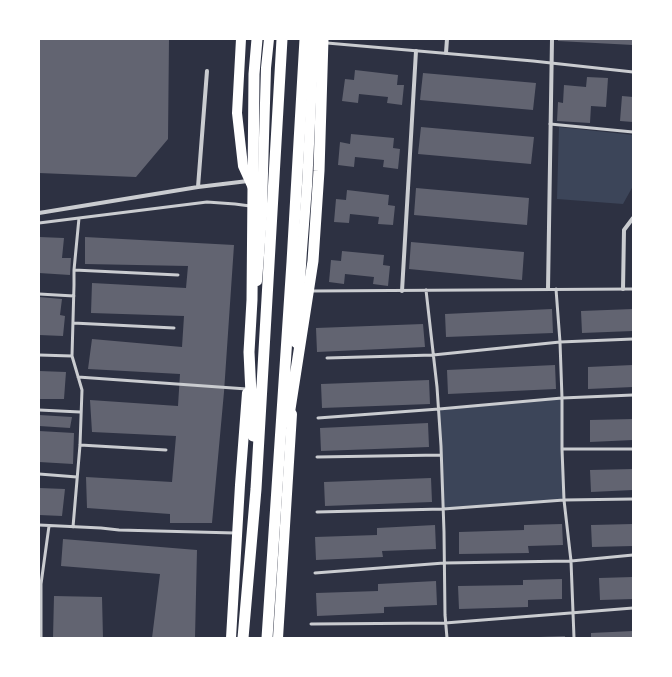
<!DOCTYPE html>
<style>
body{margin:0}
#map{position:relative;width:672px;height:677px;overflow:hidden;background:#2d3142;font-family:"Archivo Narrow",sans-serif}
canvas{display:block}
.frame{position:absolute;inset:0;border:40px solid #fff;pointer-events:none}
</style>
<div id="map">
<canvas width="672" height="677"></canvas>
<div class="frame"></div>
</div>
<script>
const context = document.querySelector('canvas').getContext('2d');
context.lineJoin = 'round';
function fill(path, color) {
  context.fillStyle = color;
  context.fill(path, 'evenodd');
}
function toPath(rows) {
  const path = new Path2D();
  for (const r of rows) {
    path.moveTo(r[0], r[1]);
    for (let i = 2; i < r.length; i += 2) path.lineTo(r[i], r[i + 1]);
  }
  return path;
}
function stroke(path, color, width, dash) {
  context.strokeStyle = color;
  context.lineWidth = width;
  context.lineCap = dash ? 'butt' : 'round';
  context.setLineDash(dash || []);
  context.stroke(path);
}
const green = toPath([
 [559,127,633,135,633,186,623,204,557,199],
 [562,398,564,500,443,509,439,409]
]);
const building = toPath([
 [39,39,169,39,168,139,136,177,39,173],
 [558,39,633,39,633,45,558,41],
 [355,70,398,75,397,85,404,85,402,105,387,103,388,97,359,94,358,103,342,101,345,79,354,80],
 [423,73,536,83,533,110,420,100],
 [587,77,608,78,606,107,591,106,590,123,557,121,558,102,563,103,564,85,586,87],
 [622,96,633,97,633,122,620,121],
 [421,127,534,137,531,164,418,154],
 [351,134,394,138,393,148,400,149,398,169,383,167,384,160,355,157,354,167,338,165,340,142,350,144],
 [416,188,529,198,527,225,414,215],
 [347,190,389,195,388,205,395,206,393,225,378,224,379,217,350,214,349,223,334,222,336,199,346,200],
 [39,237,64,238,62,258,71,258,70,275,39,273],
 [85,237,234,245,224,392,212,523,170,523,170,514,87,508,86,477,172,482,176,436,92,432,90,400,178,406,180,374,88,369,92,339,182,347,184,316,91,313,92,283,186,288,188,266,85,264],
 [411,242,524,252,522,280,409,269],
 [342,251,384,255,383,265,390,266,388,286,373,284,374,277,345,274,344,284,329,282,331,260,341,261],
 [39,297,62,299,60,315,65,316,63,336,39,335],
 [552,309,553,333,446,337,445,314],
 [633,309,633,331,582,333,581,311],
 [423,324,425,347,317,352,316,328],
 [555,365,556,389,448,394,447,370],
 [633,365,633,387,588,389,588,367],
 [39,371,66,372,64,399,39,399],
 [429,380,430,404,322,408,321,384],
 [39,415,72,417,70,428,39,426],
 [633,419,633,440,590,442,590,420],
 [428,423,429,447,321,451,320,428],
 [39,431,74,433,73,464,39,462],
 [633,469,633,490,591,492,590,470],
 [431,478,432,502,325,506,324,482],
 [39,488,65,489,62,516,39,515],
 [562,524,563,545,528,546,529,553,459,554,459,532,524,530,524,525],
 [633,524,633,546,592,547,591,525],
 [435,525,436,549,382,551,383,557,316,560,315,537,377,535,377,528],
 [63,539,197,550,195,638,152,638,160,574,61,566],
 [633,577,633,599,600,600,599,578],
 [562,579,562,599,528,600,528,607,459,609,458,586,523,585,523,580],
 [436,581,437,605,384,607,384,613,317,616,316,593,378,591,378,584],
 [54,596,102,597,103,638,53,638],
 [633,631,633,638,591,638,591,633],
 [565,636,565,638,539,638,539,637]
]);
const service = toPath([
 [327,43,533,61,633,72],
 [550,124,633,132],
 [39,223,207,202,235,204,250,206],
 [74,270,178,275],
 [556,289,560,342,562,398,562,449,564,500,571,561,574,638],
 [426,290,437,387,441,446,444,532,445,615,447,638],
 [311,291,633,289],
 [39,294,74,296],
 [73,323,174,328],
 [39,355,72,356,74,285,74,270,79,218],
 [72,356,82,390,80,445,73,527],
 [327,358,433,355,560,342,633,339],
 [78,377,247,389],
 [39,410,80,412],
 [318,418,439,409,562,398,633,395],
 [80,445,166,450],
 [562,449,633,449],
 [317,457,441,455],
 [39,474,77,477],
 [317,512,443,509,564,500,633,499],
 [39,525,101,528,119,530,235,533],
 [315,573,444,563,571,561,633,555],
 [39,584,41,584,49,526],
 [311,624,445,623,633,608],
 [41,638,41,584]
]);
const minor = toPath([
 [446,53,447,39],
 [198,187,207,71],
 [39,213,198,187,248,181],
 [548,289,552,39],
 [623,289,624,230,633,218],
 [402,291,416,51]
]);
const primary = toPath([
 [241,39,237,113,243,166,253,188],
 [257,281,262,216,262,208,266,68,269,39],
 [296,343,302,250,307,186,314,39],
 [231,638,240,485,247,393],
 [278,638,292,414]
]);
const trunk = toPath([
 [288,422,313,261,319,171,323,39],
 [253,436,249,352,252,300,254,74,257,39],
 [243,638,256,489,282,39],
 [267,638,292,262,305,39]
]);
fill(green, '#3c4559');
fill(building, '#626471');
stroke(service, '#caccd0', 3);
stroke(minor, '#caccd0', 4);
stroke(primary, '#fff', 10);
stroke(trunk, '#fff', 11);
</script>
